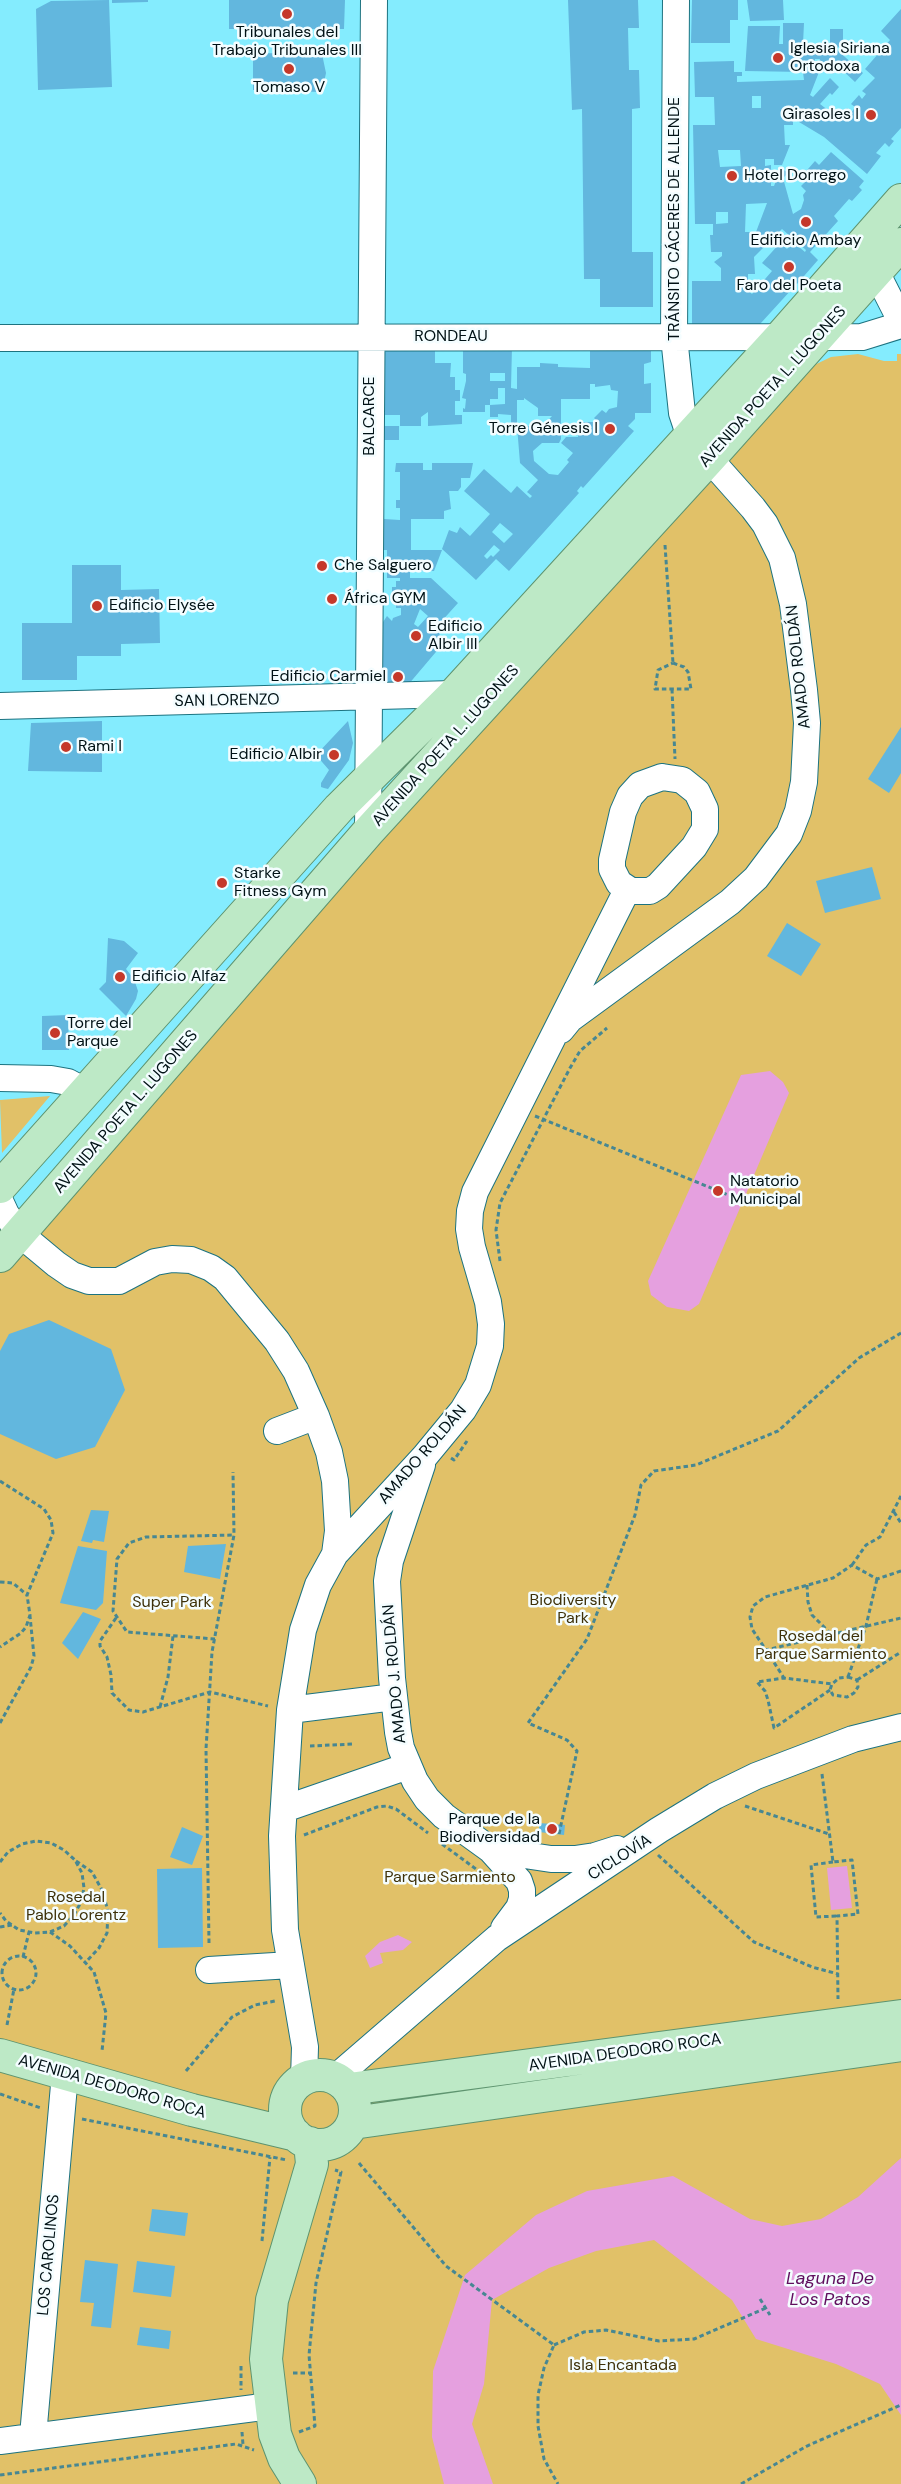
<!DOCTYPE html>
<meta charset="utf-8">
<style>
body{margin:0}
canvas{display:block;background:#84ecfe}
</style>
<canvas width="901" height="2484"></canvas>
<script>
const ctx = document.querySelector('canvas').getContext('2d');
ctx.lineJoin = 'round';
function fill(path, color) { ctx.fillStyle = color; ctx.fill(path, 'evenodd'); }
const toPath = rows => new Path2D(rows.map(r => 'M' + r).join(''));
function strokePath(path, color, width, dash) { ctx.strokeStyle = color; ctx.lineWidth = width; ctx.lineCap = dash ? 'butt' : 'round'; ctx.setLineDash(dash || []); ctx.stroke(path); }
function label(font, color, halo, rows, align = 'center') {
  ctx.font = font + ' "DM Sans",sans-serif'; ctx.lineWidth = 5; ctx.setLineDash([]); ctx.textBaseline = 'middle'; ctx.strokeStyle = halo; ctx.fillStyle = color; for (const [text, x, y, turn = 0] of rows) {
    ctx.save(); ctx.translate(x, y); ctx.rotate((+turn || 0) * Math.PI / 180); ctx.textAlign = isNaN(turn) ? turn : align; if (halo) ctx.strokeText(text, 0, 0); ctx.fillText(text, 0, 0); ctx.restore();
  }
}
fill(toPath([
 [858,354,884,361,897,361,897,354,901,354,901,2484,0,2484,0,1273,664,519,808,368,831,357],
 [50,1096,2,1153,0,1100]
]), '#e1c168');
fill(toPath([
 [770,1071,783,1082,789,1093,699,1304,689,1311,667,1307,651,1295,648,1281,741,1075],
 [847,1866,852,1908,831,1910,827,1868],
 [398,1935,412,1942,403,1950,380,1953,383,1963,370,1968,365,1956,380,1942],
 [901,2158,901,2415,880,2384,836,2364,756,2339,732,2300,654,2240,596,2251,549,2268,492,2300,484,2384,472,2424,493,2484,444,2484,432,2437,433,2371,465,2275,536,2215,587,2191,673,2176,750,2219,782,2226,821,2219,858,2197]
]), '#e5a0df');
fill(toPath([
 [109,0,112,87,38,90,36,9,51,1],
 [112,0,148,0,148,2,112,3],
 [229,0,345,0,344,29,229,29],
 [568,0,638,0,639,28,628,28,629,70,639,70,640,108,632,109,632,252,653,252,653,307,600,307,600,279,584,279,582,109,572,110],
 [692,0,738,0,738,20,730,20,730,43,691,43],
 [747,0,783,0,784,20,750,21],
 [901,9,901,128,891,139,894,141,889,147,885,143,876,153,881,156,867,174,824,137,799,122,804,111,793,110,793,125,784,125,785,145,790,145,782,165,774,165,774,159,765,159,765,166,771,165,771,186,774,186,781,168,788,173,783,178,793,214,801,209,804,200,803,195,806,191,801,186,806,181,801,177,815,161,819,165,831,152,864,181,859,187,862,190,852,201,849,199,834,216,838,221,810,252,818,260,797,284,791,279,787,284,792,289,750,335,692,334,692,281,721,281,721,268,714,262,722,256,722,252,711,252,710,235,713,235,713,224,695,224,693,125,715,125,714,97,695,97,694,62,734,61,734,72,742,72,742,76,737,76,737,82,804,80,803,72,745,71,748,26,780,26,779,44,783,44,783,23,804,23,803,44,830,44,830,29,843,29,843,43,836,49,863,73,855,82,839,67,833,74,823,63,819,63,820,59,815,59,815,72,819,72,810,95,813,97,830,78,839,87,832,95,830,93,820,104,838,118,847,108,852,112,855,107,851,104,859,95,862,99,866,94,862,91,875,78,865,69,890,40,881,31],
 [752,96,761,96,761,108,752,108],
 [718,150,740,150,741,166,720,167],
 [767,203,756,232,745,232,746,204],
 [716,212,728,212,728,223,716,224],
 [782,229,806,250,805,252,793,242,787,249,780,243,762,263,772,271,752,294,736,280,748,281,748,274,755,274,754,257],
 [253,53,322,54,326,73,322,92,253,90],
 [651,344,651,362,644,364,644,384,651,383,651,413,635,413,635,419,628,426,634,431,583,488,581,486,577,491,579,493,509,571,496,559,476,580,442,549,449,530,457,533,460,527,470,536,490,514,464,491,484,469,511,493,517,486,530,498,532,496,527,492,538,480,520,463,517,426,543,426,552,416,538,416,538,408,524,398,524,400,517,400,517,425,511,425,511,415,498,414,498,417,490,417,490,405,485,405,485,412,463,412,463,408,465,409,466,399,462,398,466,381,466,374,463,373,463,348,512,347,511,388,517,389,517,367,540,367,540,363,558,364,558,367,590,368,590,345],
 [490,373,505,373,505,381,490,381],
 [590,384,595,384,595,387,610,385,611,390,618,391,617,407,609,409,606,413,602,410,594,418,598,422,578,422,578,437,566,437,561,443,573,453,567,460,569,462,558,475,549,474,534,461,533,451,542,443,559,443,561,439,561,399,590,399],
 [498,388,505,388,505,404,490,405,490,399,498,399],
 [500,523,513,534,504,543,492,532],
 [494,545,500,550,493,557,491,555,487,559,484,556],
 [382,349,435,349,435,363,451,363,450,377,455,377,455,390,460,390,460,401,455,401,455,415,462,415,462,424,428,426,428,412,421,417,421,426,400,426,400,415,382,415],
 [380,426,399,426,399,440,381,440],
 [396,463,423,463,423,470,432,470,432,463,473,463,470,478,461,478,461,487,458,491,449,491,451,509,444,511,444,519,411,519,411,550,442,550,434,571,417,571,417,566,410,566,410,578,431,578,458,603,440,623,431,619,435,628,439,630,441,646,402,692,382,691,383,622,387,616,392,621,393,618,401,615,401,608,396,608,396,600,392,599,392,587,396,587,396,581,400,581,400,578,387,578,387,550,384,550,384,519,400,520,400,508,396,508,396,500,400,500,400,472,395,472],
 [420,609,428,616,418,627,414,624],
 [72,565,121,565,121,590,159,589,160,643,121,644,121,656,77,656,77,680,22,680,22,623,72,623],
 [102,721,102,772,28,771,31,723],
 [348,721,353,743,349,760,328,789,324,788,321,787,321,783,329,770,316,755],
 [901,727,901,773,889,793,868,779],
 [872,867,881,899,825,913,816,881],
 [787,923,821,944,801,976,767,956],
 [108,938,124,941,138,953,126,969,134,979,138,991,136,999,126,1016,99,989,106,982],
 [68,1015,69,1050,42,1050,42,1016],
 [49,1320,111,1349,125,1390,95,1447,56,1459,0,1434,0,1351,9,1334],
 [91,1510,109,1511,104,1542,93,1540,92,1543,81,1541],
 [226,1544,220,1579,184,1572,188,1546],
 [78,1546,107,1551,103,1603,96,1610,60,1603],
 [83,1612,101,1619,78,1659,62,1643],
 [539,1823,565,1825,564,1835,539,1832],
 [182,1827,203,1836,192,1865,170,1857],
 [202,1868,203,1947,158,1948,157,1869],
 [152,2209,188,2213,185,2236,149,2231],
 [85,2260,118,2264,111,2328,91,2326,94,2303,80,2302],
 [137,2261,175,2266,171,2297,133,2292],
 [140,2327,171,2331,169,2349,137,2345]
]), '#62b7de');
const minor = toPath([
 [876,272,901,321],
 [0,338,862,337,901,325],
 [0,706,454,694],
 [662,777,682,780,697,792,705,809,705,829,694,847,658,886,650,891,631,891,619,883,612,869,612,860,623,812,630,796,640,785,662,777],
 [368,832,374,0],
 [561,1030,570,1019,730,902,756,878,789,834,798,811,804,782,807,723,804,690,793,604,782,558,765,524,753,508,690,437,682,413,674,337,676,0],
 [0,1078,51,1079,68,1082,85,1091],
 [0,1201,6,1214,20,1234,56,1264,72,1275,89,1281,119,1281,155,1262,172,1259,191,1260,211,1268,225,1278,277,1341,296,1371,316,1416,329,1452,335,1481,338,1531,335,1554],
 [277,1431,316,1416],
 [422,1465,390,1561,387,1581,392,1678,398,1732,401,1748,415,1781,427,1799,444,1816,491,1850,551,1859,575,1859,595,1856,617,1849],
 [290,1710,394,1697],
 [284,1809,408,1766],
 [491,1850,519,1881,522,1890,522,1899,519,1908,504,1928],
 [209,1970,291,1965],
 [335,2078,497,1938,659,1830,715,1796,756,1776,853,1739,901,1727],
 [304,2079,305,2047,285,1930,282,1836,290,1710,303,1630,318,1585,335,1554,425,1456,463,1410,478,1385,490,1346,491,1324,488,1302,472,1247,469,1229,470,1211,475,1192,627,890],
 [33,2436,65,2074],
 [0,2441,270,2406]
]);
const major = toPath([
 [0,1187,339,808,454,694,782,335,901,200],
 [0,1256,368,832,709,459,901,244],
 [0,2055,192,2110,296,2135],
 '285 2110a35 35 0 1 1 70 0a35 35 0 1 1-70 0Z',
 [349,2089,901,2016],
 [353,2123,901,2045],
 [300,2484,284,2458,275,2434,266,2359,272,2300,312,2164,310,2143]
]);
strokePath(minor, '#1d7380', 28);
strokePath(major, '#5e946f', 34);
strokePath(toPath([
 [665,545,673,663],
 [673,663,684,667,688,672,691,689,655,689,658,670,673,663],
 [672,689,675,759],
 [535,1116,743,1201],
 [500,1261,496,1230,500,1203,570,1068,580,1051,607,1028],
 [451,1458,454,1460,467,1441],
 [0,1481,44,1509,51,1520,53,1533,27,1595,30,1615,26,1627,21,1633,0,1647],
 [894,1512,901,1523],
 [852,1565,866,1545,880,1537,901,1496],
 [901,1571,877,1579,852,1565,833,1578,765,1597,753,1606,750,1617,752,1629,766,1650,901,1618],
 [0,1582,13,1583,27,1595],
 [807,1585,808,1602,812,1615,831,1634],
 [116,1618,100,1641,100,1646,107,1657,111,1675,112,1693,129,1710,143,1712,210,1692,268,1706],
 [215,1639,127,1632,113,1611,117,1559,129,1543,146,1537,234,1535],
 [766,1650,784,1678],
 [848,1677,866,1626,877,1579],
 [848,1677,857,1680,858,1687,854,1693,847,1697,833,1695,830,1690,832,1684,839,1678,848,1677],
 [857,1680,901,1652],
 [830,1690,774,1728,768,1700,765,1691,757,1682,784,1678,832,1684],
 [160,1707,168,1677,173,1636],
 [0,1723,31,1667,34,1656,30,1616],
 [310,1746,354,1744],
 [822,1774,833,1862,852,1860,858,1914,837,1916,838,1999],
 [745,1806,829,1834],
 [559,1834,577,1751,567,1740,528,1723,587,1639,635,1515,641,1485,654,1471,696,1465,778,1431,859,1358,901,1333],
 [304,1835,377,1807,387,1806,396,1809,428,1833],
 [442,1844,480,1872],
 [658,1855,754,1942,812,1967,838,1974],
 [76,1861,92,1872,102,1890,108,1911,107,1933,99,1948,85,1963],
 [0,1862,8,1852,22,1844,36,1841,51,1843,64,1850,75,1860,82,1873,84,1888,81,1902,74,1915,64,1926,50,1932,35,1933,19,1930,6,1921,0,1913],
 [833,1862,811,1865,816,1917,837,1916],
 [0,1927,12,1925],
 [50,1932,70,1946,94,1972,106,2013,102,2051],
 [209,1943,206,1749,212,1652,234,1535,233,1472],
 '2 1973a17 17 0 1 1 34 0a17 17 0 1 1-34 0Z',
 [23,1957,29,1932],
 [7,2025,14,1989],
 [186,2071,232,2017,255,2005,275,2001],
 [0,2094,41,2108],
 [82,2119,287,2160],
 [359,2163,446,2266,554,2345,544,2368,538,2395,538,2426,544,2459,558,2484],
 [262,2241,270,2157],
 [760,2299,770,2315],
 [554,2345,584,2332,606,2330,659,2341,694,2339,766,2308],
 [241,2366,241,2390],
 [293,2373,310,2373],
 [242,2432,243,2445],
 [299,2432,315,2426,309,2355,316,2283,341,2172,335,2170],
 [0,2475,236,2444,254,2450],
 [741,2484,807,2446,901,2405]
]), '#478792', 3, [4.5, 3]);
strokePath(minor, '#fff', 26);
strokePath(major, '#bde9c6', 32);
for (const [x, y, r, color] of [
 [287,14,6,"#c5382a"],
 [778,58,6,"#c5382a"],
 [289,69,6,"#c5382a"],
 [871,115,6,"#c5382a"],
 [732,176,6,"#c5382a"],
 [806,222,6,"#c5382a"],
 [789,267,6,"#c5382a"],
 [610,429,6,"#c5382a"],
 [322,566,6,"#c5382a"],
 [332,599,6,"#c5382a"],
 [97,606,6,"#c5382a"],
 [416,636,6,"#c5382a"],
 [398,677,6,"#c5382a"],
 [66,747,6,"#c5382a"],
 [334,755,6,"#c5382a"],
 [222,883,6,"#c5382a"],
 [120,977,6,"#c5382a"],
 [55,1033,6,"#c5382a"],
 [718,1191,6,"#c5382a"],
 [552,1829,6,"#c5382a"]
]) { const dot = new Path2D(); dot.arc(x, y, r, 0, 2 * Math.PI); ctx.fillStyle = color; ctx.fill(dot); strokePath(dot, '#f4fdff', 2); }
label('16px', '#001115', '#f4fdff', [
 ["Tribunales del",287,33,"center"],
 ["Trabajo Tribunales III",287,51,"center"],
 ["Iglesia Siriana",790,49],
 ["Ortodoxa",790,67],
 ["Tomaso V",289,88,"center"],
 ["Girasoles I",859,115,"right"],
 ["Hotel Dorrego",744,176],
 ["Edificio Ambay",806,241,"center"],
 ["Faro del Poeta",789,286,"center"],
 ["Torre Génesis I",598,429,"right"],
 ["Che Salguero",334,566],
 ["África GYM",344,599],
 ["Edificio Elysée",109,606],
 ["Edificio",428,627],
 ["Albir III",428,645],
 ["Edificio Carmiel",386,677,"right"],
 ["Rami I",78,747],
 ["Edificio Albir",322,755,"right"],
 ["Starke",234,874],
 ["Fitness Gym",234,892],
 ["Edificio Alfaz",132,977],
 ["Torre del",67,1024],
 ["Parque",67,1042],
 ["Natatorio",730,1182],
 ["Municipal",730,1200],
 ["Parque de la",540,1820,"right"],
 ["Biodiversidad",540,1838,"right"]
], 'left');
label('16px', '#001115', '#f4fdff', [
 ["TRÁNSITO CÁCERES DE ALLENDE",675,219,-90],
 ["RONDEAU",451,337],
 ["AVENIDA POETA L. LUGONES",773,387,-48],
 ["BALCARCE",370,416,-90],
 ["AMADO ROLDÁN",799,667,-96],
 ["SAN LORENZO",227,701,-1],
 ["AVENIDA POETA L. LUGONES",446,746,-48],
 ["AVENIDA POETA L. LUGONES",126,1112,-49],
 ["AMADO ROLDÁN",423,1455,-49],
 ["AMADO J. ROLDÁN",395,1674,-95],
 ["CICLOVÍA",620,1858,-32],
 ["AVENIDA DEODORO ROCA",625,2053,-8],
 ["AVENIDA DEODORO ROCA",112,2087,16],
 ["LOS CAROLINOS",49,2255,-85]
]);
label('16px', '#3e3109', '#f4fdff', [
 ["Biodiversity",573,1601],
 ["Park",573,1619],
 ["Super Park",172,1603],
 ["Rosedal del",821,1637],
 ["Parque Sarmiento",821,1655],
 ["Parque Sarmiento",450,1878],
 ["Rosedal",76,1898],
 ["Pablo Lorentz",76,1916],
 ["Isla Encantada",623,2366]
]);
label('italic 18px', '#600e5e', '#f4fdff', [
 ["Laguna De",830,2279],
 ["Los Patos",830,2300]
]);
</script>
